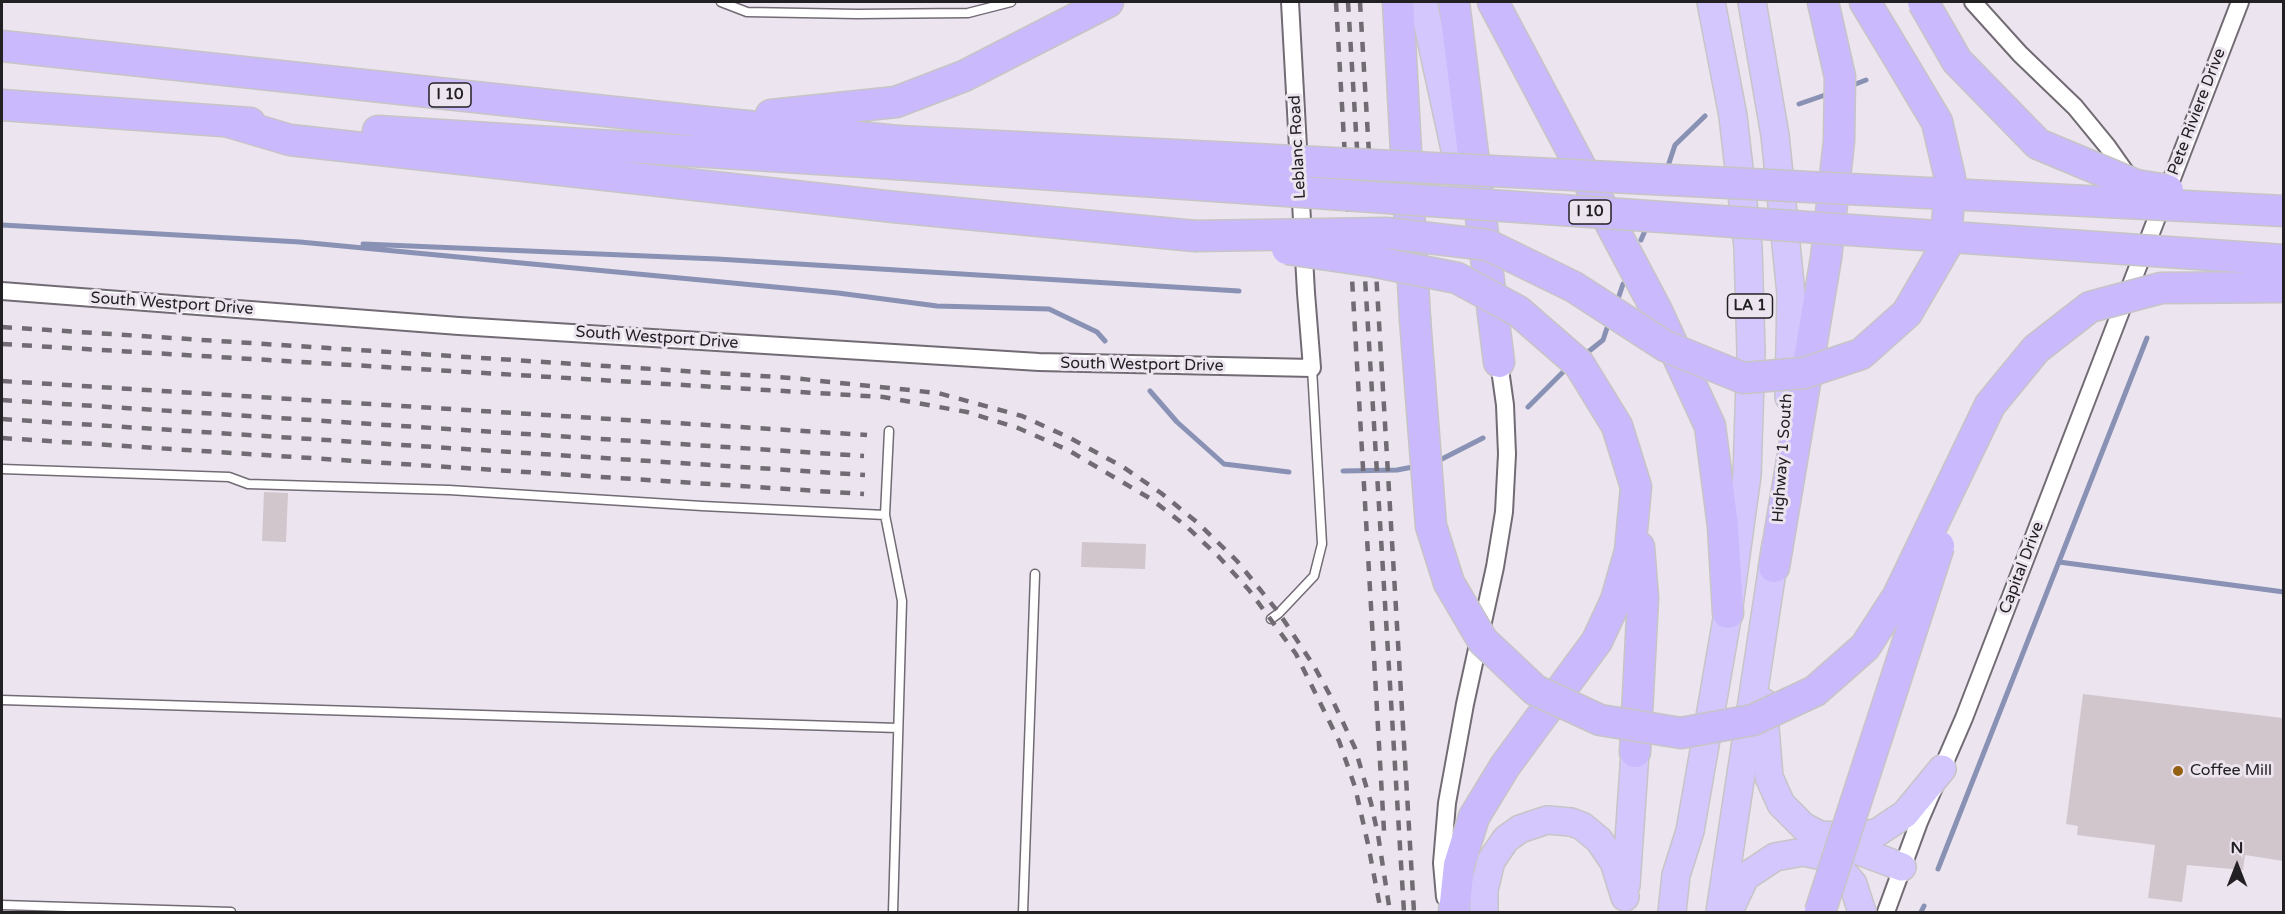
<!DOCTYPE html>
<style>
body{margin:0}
#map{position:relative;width:2285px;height:914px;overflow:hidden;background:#ece4ef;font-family:"Varela Round",sans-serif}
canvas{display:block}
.frame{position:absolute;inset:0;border:3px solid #232024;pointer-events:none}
.north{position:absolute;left:2207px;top:836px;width:60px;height:60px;-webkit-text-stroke:4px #ece4ef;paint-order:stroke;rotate:0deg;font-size:16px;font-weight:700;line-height:24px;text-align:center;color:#232024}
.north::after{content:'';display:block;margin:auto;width:21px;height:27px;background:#232024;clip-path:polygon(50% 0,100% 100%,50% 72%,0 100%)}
</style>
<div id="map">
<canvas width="2285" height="914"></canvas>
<div class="frame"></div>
<div class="north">N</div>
</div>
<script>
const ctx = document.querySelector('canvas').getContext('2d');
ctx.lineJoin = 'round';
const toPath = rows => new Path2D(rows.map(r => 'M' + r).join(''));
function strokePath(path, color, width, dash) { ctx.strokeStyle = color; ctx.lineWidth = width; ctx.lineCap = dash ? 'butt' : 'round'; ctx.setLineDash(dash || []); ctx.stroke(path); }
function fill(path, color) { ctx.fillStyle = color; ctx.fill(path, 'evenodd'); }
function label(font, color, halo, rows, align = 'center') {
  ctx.font = font + ' "Varela Round",sans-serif'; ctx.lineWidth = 6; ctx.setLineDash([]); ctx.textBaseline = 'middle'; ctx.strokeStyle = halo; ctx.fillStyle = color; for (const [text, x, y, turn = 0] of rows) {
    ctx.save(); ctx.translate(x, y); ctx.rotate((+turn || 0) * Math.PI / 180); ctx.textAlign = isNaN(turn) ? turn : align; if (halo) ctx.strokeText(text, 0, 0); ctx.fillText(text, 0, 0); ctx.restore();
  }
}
strokePath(toPath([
 [1848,87,1866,80],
 [1799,104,1831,93],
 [1666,172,1675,145,1705,116],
 [2,225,300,242,838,293,937,306,1049,309,1097,332,1105,341],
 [1641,240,1647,226],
 [363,244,717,259,1239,291],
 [1617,302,1623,284],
 [1583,356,1603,340,1609,322],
 [1150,391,1177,422,1224,464,1289,472],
 [1528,407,1568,367],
 [1436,462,1483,438],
 [1343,471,1397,470,1418,466],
 [2059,562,2284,592],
 [1938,869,2147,338],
 [1921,912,1924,906]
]), '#8992b4', 5);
fill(toPath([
 [264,492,288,493,286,542,262,541],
 [1082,542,1146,544,1145,569,1081,567],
 [2083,694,2283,718,2283,861,2245,855,2243,870,2187,865,2182,902,2148,898,2155,845,2077,835,2078,826,2066,824]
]), '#d2c6cd');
const service = toPath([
 [721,2,747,12,857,14,968,13,1011,2],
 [889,431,885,515,902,601,893,912],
 [2,469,229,477,248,484,449,490,702,506,885,515],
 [1271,619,1279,613,1314,576,1322,544,1312,368],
 [2,700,898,728],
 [2,905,231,912],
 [1023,912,1035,574]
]);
const minor = toPath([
 [1973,2,2020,54,2075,107,2107,146,2131,180],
 [2,291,459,326,1039,362,1312,368,1306,293,1290,2],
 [1445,897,1442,863,1447,803,1465,704,1495,567,1504,512,1507,454,1505,405,1499,362],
 [1886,912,1919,822,1964,718,2240,2]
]);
const trunk = toPath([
 [1423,2,1464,191],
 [1752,2,1775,135,1791,294,1789,397],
 [1763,702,1769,777,1781,804,1804,827,1820,835,1860,837,1878,832,1905,814,1942,769],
 [1833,841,1902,867],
 [1626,885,1635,752],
 [1729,911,1745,877,1775,857,1803,852,1823,856,1836,864,1853,884,1862,912],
 [1484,912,1484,890,1491,861,1506,839,1520,829,1547,820,1571,822,1582,826,1599,840,1614,862,1625,897],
 [1672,912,1676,875,1690,831,1728,613,1747,475,1751,351,1748,247,1733,116,1711,2],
 [1720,912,1776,545]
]);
const motorway = toPath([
 [1398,2,1415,319],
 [1454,2,1499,362],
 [1493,2,1656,309,1710,426,1723,526,1728,613],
 [1865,2,1903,65],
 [2,46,707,122,898,141],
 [2,105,250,123],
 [771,115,896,102,964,76,1108,2],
 [229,122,290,140,894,207,1195,236],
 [378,131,896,164],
 [1774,567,1826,258,1839,141,1840,77,1823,2],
 [1635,752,1643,598,1639,547],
 [1454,912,1459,865,1474,817,1505,766,1597,641,1616,600,1630,551,1636,487]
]);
strokePath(service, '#726b74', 11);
strokePath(minor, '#726b74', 20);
strokePath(trunk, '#c6c5c6', 30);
strokePath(motorway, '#c6c5c6', 33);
strokePath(service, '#fff', 8);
strokePath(minor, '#fff', 16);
strokePath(trunk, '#d4c7fe', 27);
strokePath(motorway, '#cab9fd', 30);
strokePath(toPath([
 [1336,2,1384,831],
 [1348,2,1404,912],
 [1360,2,1414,912],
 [2,327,792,378,938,393,1022,416,1070,438,1123,467,1161,493,1198,523,1237,561,1279,613,1314,666,1331,697,1355,748,1371,803,1378,835,1390,912],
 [2,344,883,397,967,412,1018,428,1068,450,1151,499,1186,526,1219,557,1249,590,1296,654,1339,741,1355,787,1368,844,1381,912],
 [2,381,867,435],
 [2,400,864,456],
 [2,419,865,475],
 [2,438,864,494]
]), '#716c73', 4.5, [10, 10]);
const motorwayBridge = toPath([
 [1923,2,1957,61,2038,144,2136,185,2168,190],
 [898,141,2284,211],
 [896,164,2284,260],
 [1195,236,1386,233,1488,245,1574,287,1665,346,1743,378,1804,373,1861,354,1907,313,1946,246,1950,178,1937,122,1903,65],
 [1287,249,1376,262,1457,278,1518,311,1579,364,1617,426,1636,487],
 [1415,319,1431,526,1449,583,1483,641,1535,690,1600,720,1681,733,1753,720,1815,691,1865,647,1898,596,1990,405,2036,349,2090,307,2161,288,2284,287],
 [1820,912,1939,546]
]);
strokePath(motorwayBridge, '#c6c5c6', 33, []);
strokePath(motorwayBridge, '#cab9fd', 30);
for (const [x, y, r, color] of [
 [2178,771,6,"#946114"]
]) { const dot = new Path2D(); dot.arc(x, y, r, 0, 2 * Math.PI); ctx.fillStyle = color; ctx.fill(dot); strokePath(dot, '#ece4ef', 2); }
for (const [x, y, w] of [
 [450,95,42],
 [1590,212,42],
 [1750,306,45]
]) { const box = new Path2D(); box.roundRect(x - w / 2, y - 12, w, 24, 4.5); ctx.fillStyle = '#ece4ef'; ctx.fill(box); strokePath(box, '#232024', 1.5); }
label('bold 15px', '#232024', null, [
 ["I 10",450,95],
 ["I 10",1590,212],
 ["LA 1",1750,306]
]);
label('16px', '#232024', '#ece4ef', [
 ["Pete Riviere Drive",2197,112,-69],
 ["Leblanc Road",1298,147,-93],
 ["South Westport Drive",172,304,4],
 ["South Westport Drive",657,338,4],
 ["South Westport Drive",1142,365,1],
 ["Highway 1 South",1783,458,-86],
 ["Capital Drive",2022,568,-69]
]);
label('16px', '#232024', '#ece4ef', [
 ["Coffee Mill",2190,771]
], 'left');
</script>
